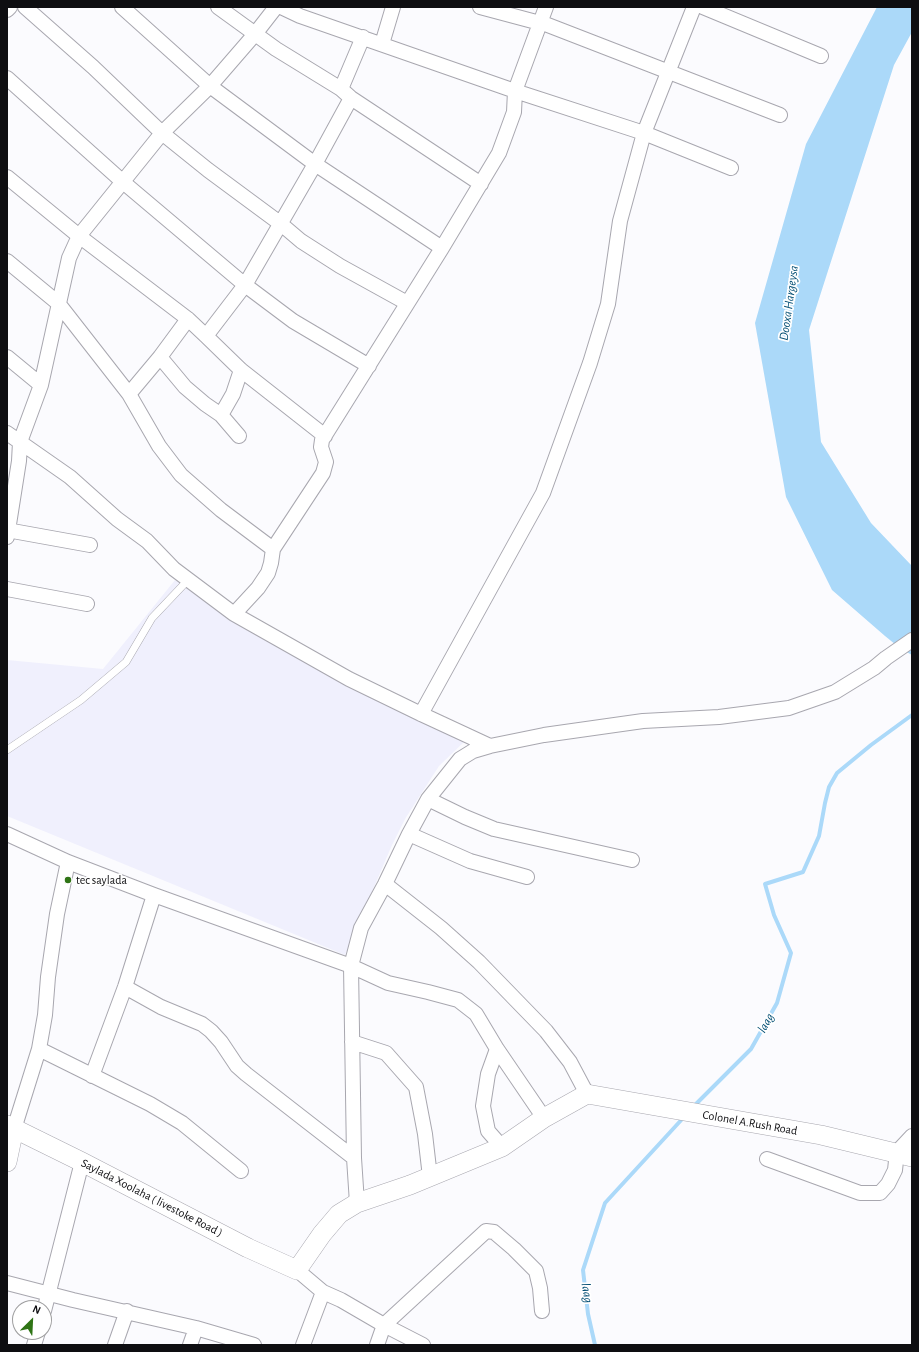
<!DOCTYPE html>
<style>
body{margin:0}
#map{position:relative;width:919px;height:1352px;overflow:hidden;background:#fbfbfe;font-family:"Alegreya Sans",sans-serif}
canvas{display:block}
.frame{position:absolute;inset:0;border:8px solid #0e0e11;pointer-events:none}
.north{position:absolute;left:12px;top:1300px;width:40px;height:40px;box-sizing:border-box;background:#fff;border:1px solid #9f9fa0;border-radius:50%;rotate:24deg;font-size:11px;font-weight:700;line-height:16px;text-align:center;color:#0e0e11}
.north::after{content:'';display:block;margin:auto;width:14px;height:18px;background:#2f7415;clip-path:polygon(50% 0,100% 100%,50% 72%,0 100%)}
</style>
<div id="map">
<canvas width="919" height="1352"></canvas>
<div class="frame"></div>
<div class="north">N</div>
</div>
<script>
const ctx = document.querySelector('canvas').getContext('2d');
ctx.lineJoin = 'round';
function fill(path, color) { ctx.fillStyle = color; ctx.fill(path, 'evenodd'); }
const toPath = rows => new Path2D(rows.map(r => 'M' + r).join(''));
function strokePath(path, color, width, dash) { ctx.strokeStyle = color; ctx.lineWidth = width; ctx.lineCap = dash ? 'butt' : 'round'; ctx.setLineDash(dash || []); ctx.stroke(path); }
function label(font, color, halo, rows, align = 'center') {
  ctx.font = font + ' "Alegreya Sans",sans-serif'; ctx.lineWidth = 3.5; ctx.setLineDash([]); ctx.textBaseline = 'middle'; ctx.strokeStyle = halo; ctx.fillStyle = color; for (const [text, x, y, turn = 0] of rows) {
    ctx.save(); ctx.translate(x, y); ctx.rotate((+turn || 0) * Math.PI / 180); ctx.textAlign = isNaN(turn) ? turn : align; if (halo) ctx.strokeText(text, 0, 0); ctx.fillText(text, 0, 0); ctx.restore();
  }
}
fill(toPath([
 [175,580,465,741,439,766,405,819,392,845,345,955,7,816,7,660,103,669]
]), '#f0f0fd');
fill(toPath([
 [877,7,912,7,912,32,894,65,809,330,821,442,871,523,912,566,912,655,901,649,885,636,832,590,786,497,755,323,806,144]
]), '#abd9f9');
strokePath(toPath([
 [693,1107,751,1049,777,1003,791,953,774,915,765,884,803,872,819,836,825,803,829,787,837,773,871,745,912,715],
 [595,1345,588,1314,583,1270,605,1203,684,1117]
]), '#abd9f9', 4);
const lane = toPath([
 [7,750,81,700,126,662,152,618,188,580]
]);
const street = toPath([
 [25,7,93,67,162,133,208,170,281,224,301,241,340,266,407,303],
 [122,7,210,86,315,164,442,248],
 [218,7,276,49,341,89,351,98,481,184],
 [281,7,300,16,515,91,644,133,731,168],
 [480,7,540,23,540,22,780,115],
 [703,7,821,56],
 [7,10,10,7],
 [382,44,393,7],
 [7,78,123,182,245,285,293,321,369,366],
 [341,89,363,37],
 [7,177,79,236,188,319,206,336,241,370,325,436],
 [7,261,58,303,129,394,159,446,181,475,221,510,273,549],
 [206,336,245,285,315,164,351,98],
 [7,357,41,385],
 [160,357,185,387,205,404,221,415,239,436],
 [129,394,160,357,188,319],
 [221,415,233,394,241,370],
 [7,433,70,477,117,519,147,541,174,569,234,614,258,588,268,573,271,563,273,549,323,473,326,462,321,447,322,440,442,248,499,153,514,112,515,91,546,7],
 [7,530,90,545],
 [7,537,19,461,20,442,41,385,69,258,79,236,162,133,210,86,255,34,276,7],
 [7,589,87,604],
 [234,614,349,679,421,714,490,746],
 [421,714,543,493,590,363,608,304,620,221,644,133,694,7],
 [428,799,465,817,494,829,632,860],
 [7,834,68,862,154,895,351,966,388,983,428,992,458,1000,476,1014,497,1049,544,1118],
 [409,834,470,861,527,877],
 [68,862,57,914,48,977,45,1015,39,1049,150,1104,182,1123,241,1171],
 [385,884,441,928,479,962,546,1031,570,1062,587,1094],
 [125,987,161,1007,202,1024,211,1031,221,1042,237,1066,246,1074,354,1158],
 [352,1042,386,1053,416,1087,425,1134,430,1177],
 [497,1049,488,1074,483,1106,488,1131,502,1147],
 [92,1076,125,987,154,895],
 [14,1129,39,1049],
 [767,1159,860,1193,880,1193,888,1184,895,1170,897,1152,912,1136],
 [357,1203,354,1158,351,966,361,928,385,884,409,834,428,799,460,759,473,751,490,746,544,735,643,721,719,717,789,708,835,692,874,668,886,658,912,640],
 [297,1270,323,1292,341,1300,384,1325,423,1345],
 [7,1283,73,1300,196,1328,254,1345],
 [44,1311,82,1162],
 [34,1345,38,1332],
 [115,1345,127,1311],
 [190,1345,196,1328],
 [303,1345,323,1292],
 [377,1345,384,1325,486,1231,494,1232,514,1249,536,1271,540,1288,542,1311]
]);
const secondary = toPath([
 [7,1125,82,1162,248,1248,297,1270,322,1234,339,1214,357,1203,410,1185,502,1147,544,1118,587,1094,821,1135,912,1157],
 [7,1162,14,1129]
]);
strokePath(lane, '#a8a7af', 8);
strokePath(street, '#a8a7af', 16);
strokePath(secondary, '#a8a7af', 20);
strokePath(lane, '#fff', 7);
strokePath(street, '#fff', 14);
strokePath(secondary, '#fff', 19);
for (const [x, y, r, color] of [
 [68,880,4,"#2f7415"]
]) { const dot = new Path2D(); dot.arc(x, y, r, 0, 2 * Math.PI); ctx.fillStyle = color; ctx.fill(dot); strokePath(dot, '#fff', 1.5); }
label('12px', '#0e0e11', '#fff', [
 ["tec saylada",76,880]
], 'left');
label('12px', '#0e0e11', '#fff', [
 ["Colonel A.Rush Road",750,1123,10],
 ["Saylada Xoolaha ( livestoke Road )",152,1198,27]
]);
label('italic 13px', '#044f74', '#fff', [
 ["Dooxa Hargeysa",789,303,-82],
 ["laag",766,1023,-61],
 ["laag",587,1293,81]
]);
</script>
